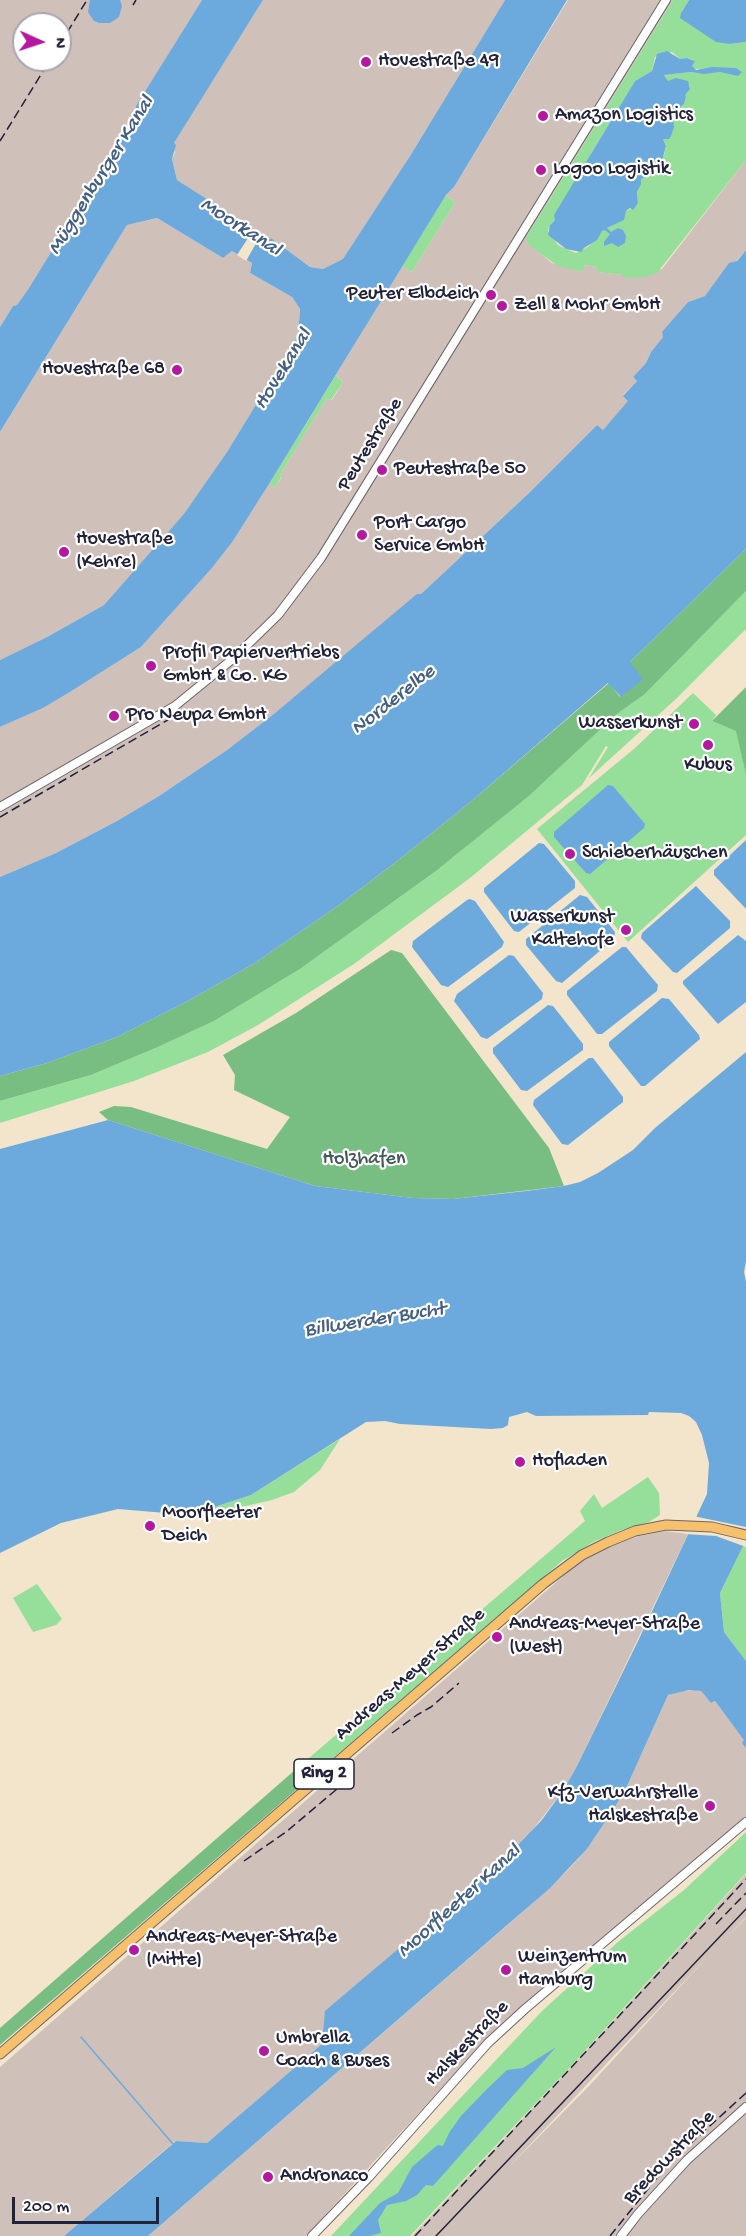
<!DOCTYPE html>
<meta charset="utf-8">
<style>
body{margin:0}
#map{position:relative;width:746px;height:2236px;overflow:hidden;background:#f2e5cb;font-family:"Gochi Hand",sans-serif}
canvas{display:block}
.north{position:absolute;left:12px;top:12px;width:60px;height:60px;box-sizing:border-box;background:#fff;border:2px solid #a7a7b1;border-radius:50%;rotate:93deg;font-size:16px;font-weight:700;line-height:24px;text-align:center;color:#22223b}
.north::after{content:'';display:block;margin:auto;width:21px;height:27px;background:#b5179e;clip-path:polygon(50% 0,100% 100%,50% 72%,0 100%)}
.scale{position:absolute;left:12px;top:2197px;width:147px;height:27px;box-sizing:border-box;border:3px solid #22223b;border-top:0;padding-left:8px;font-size:18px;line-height:21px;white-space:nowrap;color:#22223b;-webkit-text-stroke:4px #fff;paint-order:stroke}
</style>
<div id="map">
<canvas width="746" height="2236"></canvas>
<div class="north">N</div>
<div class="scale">200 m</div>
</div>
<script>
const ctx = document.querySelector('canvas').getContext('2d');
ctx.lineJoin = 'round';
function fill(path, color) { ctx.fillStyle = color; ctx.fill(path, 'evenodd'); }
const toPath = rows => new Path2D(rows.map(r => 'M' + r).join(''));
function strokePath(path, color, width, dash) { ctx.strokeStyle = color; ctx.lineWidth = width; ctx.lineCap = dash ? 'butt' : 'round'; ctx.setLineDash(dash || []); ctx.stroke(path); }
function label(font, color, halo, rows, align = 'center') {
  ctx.font = font + ' "Gochi Hand",sans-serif'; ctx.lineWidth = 4.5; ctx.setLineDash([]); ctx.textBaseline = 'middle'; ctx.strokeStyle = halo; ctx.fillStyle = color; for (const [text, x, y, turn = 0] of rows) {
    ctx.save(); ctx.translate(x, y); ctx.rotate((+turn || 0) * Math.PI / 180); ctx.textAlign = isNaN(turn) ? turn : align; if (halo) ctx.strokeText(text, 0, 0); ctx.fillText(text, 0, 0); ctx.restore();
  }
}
fill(toPath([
 [0,0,202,0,137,105,136,113,29,288,17,305,13,306,0,327],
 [24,24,60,24,60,60,24,60],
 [263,0,505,0,410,156,343,260,323,269,310,267,271,238,263,245,244,232,245,224,177,180,172,159,175,153,173,144],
 [568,0,673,0,527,236,527,242,552,263,583,272,583,265,598,267,598,272,623,275,662,269,746,160,746,250,705,296,688,302,663,332,663,337,651,352,646,363,633,377,637,381,623,395,629,401,603,430,597,425,529,493,421,594,275,713,227,750,159,796,117,821,56,853,0,877,0,727,43,708,70,692,141,647,212,568,233,541,269,484,275,487,282,477,280,475,327,398,332,400,343,382,336,375,402,266,412,272,455,203,446,195,454,187],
 [157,218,223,258,232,251,252,263,250,273,292,297,300,309,298,336,227,452,185,514,104,605,47,637,0,660,0,432,127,225],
 [665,1531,688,1534,577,1766,563,1791,534,1828,322,2044,207,2143,175,2141,64,2236,0,2236,0,2067,577,1564,606,1548,635,1537],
 [695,1690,701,1691,711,1703,715,1701,745,1740,742,1743,746,1749,746,1818,742,1823,510,2016,477,2049,306,2236,148,2236,517,1917,568,1870,587,1849,615,1807,628,1784,668,1695,681,1691],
 [746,1874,746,1917,722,1942,746,1918,746,2236,412,2236,576,2062],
 [710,1954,589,2086,507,2169]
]), '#cfc0ba');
fill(toPath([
 [673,0,689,0,681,13,730,44,746,42,746,160,657,273,646,277,625,278,623,275,597,272,597,267,584,265,583,272,558,266,530,246,527,242,527,236],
 [672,52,680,59,687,58,694,60,692,66,694,69,736,68,734,74,720,72,697,73,691,72,664,75,668,81,689,84,690,87,684,95,686,97,684,104,677,110,678,115,673,120,667,139,663,139,666,146,664,156,650,161,651,174,641,179,637,192,638,203,633,208,626,211,617,223,602,231,589,246,576,253,566,249,558,245,548,231,550,225,555,220,592,152,635,81,652,71,655,57],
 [446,195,455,203,412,272,402,266],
 [336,375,343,382,331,400,327,398,280,475,282,476,275,487,269,484],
 [746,591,746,629,677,698,589,778,608,747,606,746,582,785,470,878,354,964,258,1025,208,1052,134,1081,0,1123,0,1101,91,1075,158,1047,214,1021,300,969,436,871,529,796,617,714,645,694],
 [693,693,716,715,712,721,737,731,746,775,746,835,628,942,537,829,635,748],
 [340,1439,320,1470,294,1492,272,1500,192,1518,190,1515,251,1495],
 [648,1477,659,1493,660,1515,649,1522,622,1530,595,1541,562,1561,304,1783,295,1770,585,1521,580,1511,594,1494,602,1508],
 [743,1546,746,1547,746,1661,724,1632,720,1593],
 [37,1584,62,1619,56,1625,33,1632,13,1598],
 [746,1832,746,1873,573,2064,410,2236,331,2236,542,2011,619,1941,684,1890]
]), '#95df9a');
fill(toPath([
 [746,549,746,591,645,694,617,714,529,796,436,871,300,969,214,1021,158,1047,91,1075,0,1101,0,1076,47,1063,117,1037,186,1002,255,963,339,905,396,862,474,799,609,683,620,697,630,662],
 [746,687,746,775,736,731,712,721],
 [391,950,402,953,549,1148,564,1186,453,1199,413,1198,315,1186,108,1120,99,1112,114,1106,131,1107,267,1149,290,1117,234,1090,235,1075,223,1055,296,1013],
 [295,1770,304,1783,0,2045,0,2028]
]), '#78be82');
fill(toPath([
 [90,0,120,0,122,6,119,17,110,23,99,23,94,21,88,12],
 [202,0,263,0,174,143,176,145,172,159,177,180,246,224,244,232,263,244,271,238,310,267,323,269,343,259,410,156,505,0,567,0,454,187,446,195,269,484,233,541,212,568,141,647,70,692,43,708,0,727,0,660,47,637,104,605,184,514,227,452,298,336,300,309,292,297,250,273,252,263,232,251,223,258,157,218,127,225,0,432,0,327,13,306,17,305,29,288,136,113,136,106],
 [689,0,746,0,746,42,730,44,716,42,680,18,681,13],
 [667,51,680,59,687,58,695,61,692,66,696,70,712,67,736,68,742,72,738,76,720,72,704,74,691,72,664,75,668,81,676,78,688,81,690,89,685,95,686,97,684,104,677,110,678,117,673,120,674,127,671,136,669,139,663,139,666,146,662,161,657,163,650,161,654,169,650,175,641,179,641,184,637,192,638,203,633,210,630,208,626,211,624,220,607,228,611,232,618,228,623,230,626,236,625,243,618,247,612,243,604,246,604,242,610,234,605,230,602,231,597,240,584,248,581,252,566,249,548,235,550,225,555,220,554,215,635,81,652,71,657,54],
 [746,250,746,549,630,662,643,679,621,697,608,683,474,799,396,862,339,905,255,963,186,1002,117,1037,47,1063,0,1076,0,877,56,853,117,821,159,796,227,750,275,713,417,594,421,594,529,493,597,425,603,430,628,401,623,396,637,381,633,377,646,363,651,352,663,337,662,332,688,302,705,296,729,263,737,261],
 [608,785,613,786,645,824,644,828,590,874,586,873,554,837,554,832],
 [746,840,746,909,714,875,714,870],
 [539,843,544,844,575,881,575,888,519,932,514,931,484,892,484,888],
 [696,886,730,921,730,928,677,973,673,972,641,938,642,933],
 [580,895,587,897,615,932,614,939,562,983,556,981,526,945,526,939],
 [470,899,475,901,504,942,502,947,448,987,441,985,412,947,413,941,467,900],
 [738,935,746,941,746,1002,718,1024,683,984,683,981],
 [622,947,626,947,658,985,657,991,602,1034,597,1034,567,995,567,991],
 [509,955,514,956,543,993,542,999,487,1039,481,1037,454,1001,457,994],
 [662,998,669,999,699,1035,700,1039,645,1086,641,1086,609,1046,609,1042],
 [548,1005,553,1006,583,1044,583,1050,527,1091,521,1090,493,1053,493,1048],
 [746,1052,746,1261,744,1272,746,1282,746,1540,720,1593,724,1632,746,1661,746,1749,742,1743,744,1740,715,1701,711,1703,701,1691,689,1690,668,1695,628,1784,615,1807,587,1849,550,1888,148,2236,64,2236,176,2141,207,2143,322,2044,325,2011,503,1860,541,1821,563,1791,577,1766,638,1641,707,1494,709,1463,702,1435,696,1422,689,1416,681,1413,649,1412,648,1415,536,1416,527,1412,509,1417,508,1425,503,1428,491,1429,400,1424,385,1421,366,1422,251,1495,190,1515,118,1509,61,1523,0,1553,0,1149,108,1120,315,1186,413,1198,453,1199,526,1191,564,1186,580,1182,598,1173,633,1150,655,1128],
 [589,1058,593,1058,623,1097,623,1102,568,1145,562,1144,533,1105,534,1100],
 [556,2047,433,2186,426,2185,417,2195,406,2201,387,2205,378,2220,381,2233,369,2236,349,2236,380,2203,398,2193,412,2167,434,2148,438,2145,443,2146,449,2133,461,2116,487,2089,507,2070,523,2068]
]), '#6caade');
fill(toPath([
 [250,235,258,240,246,261,237,255],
 [693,1516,746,1527,746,1547,716,1536,685,1534]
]), '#f2e5cb');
strokePath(toPath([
 [81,2037,173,2144]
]), '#6caade', 1.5);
const tertiary = toPath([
 [0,807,175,706,235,657,278,615,321,558,666,0],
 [312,2236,369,2177,488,2043,525,2009,746,1822],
 [621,2236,638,2214,687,2160,746,2107]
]);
const primary = toPath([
 [0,2054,543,1584,582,1555,608,1542,635,1531,666,1525,712,1527,746,1535]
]);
strokePath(tertiary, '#6b666d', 10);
strokePath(primary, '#6b666d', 11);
strokePath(tertiary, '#fff', 8);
strokePath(primary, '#f7c06c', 9);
strokePath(toPath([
 [436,2236,746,1909]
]), '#22223b', 1.5);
strokePath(toPath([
 [133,5,136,0],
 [60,44,87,0],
 [0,141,50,60],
 [0,817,180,713],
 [392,1733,417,1715,431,1707,459,1683],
 [244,1861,286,1832,337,1789],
 [716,1924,746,1893],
 [415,2236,746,1879],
 [610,2236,668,2164,746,2093]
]), '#22223b', 1.5, [9, 4.5]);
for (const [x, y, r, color] of [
 [366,62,6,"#b5179e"],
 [543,116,6,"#b5179e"],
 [541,170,6,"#b5179e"],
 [491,295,6,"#b5179e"],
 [502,306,6,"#b5179e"],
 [177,370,6,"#b5179e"],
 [382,470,6,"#b5179e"],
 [362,535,6,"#b5179e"],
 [64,552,6,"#b5179e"],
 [151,666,6,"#b5179e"],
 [114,716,6,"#b5179e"],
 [694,724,6,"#b5179e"],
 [708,745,6,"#b5179e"],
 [570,854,6,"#b5179e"],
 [626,930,6,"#b5179e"],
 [520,1462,6,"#b5179e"],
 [150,1526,6,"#b5179e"],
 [497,1637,6,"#b5179e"],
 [710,1806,6,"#b5179e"],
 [134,1950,6,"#b5179e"],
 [506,1970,6,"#b5179e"],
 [264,2051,6,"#b5179e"],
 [268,2177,6,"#b5179e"]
]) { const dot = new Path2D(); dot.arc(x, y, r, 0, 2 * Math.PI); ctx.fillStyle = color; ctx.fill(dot); strokePath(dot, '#fff', 2); }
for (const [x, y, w] of [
 [324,1774,60]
]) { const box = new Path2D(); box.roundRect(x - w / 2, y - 15, w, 30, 4.5); ctx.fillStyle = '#fff'; ctx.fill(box); strokePath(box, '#22223b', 1.5); }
label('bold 18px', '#22223b', null, [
 ["Ring 2",324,1774]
]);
label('20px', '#22223b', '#fff', [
 ["Hovestraße 49",378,62],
 ["Amazon Logistics",555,116],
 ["Logoo Logistik",553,170],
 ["Peuter Elbdeich",479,295,"right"],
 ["Zell & Mohr GmbH",514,306],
 ["Hovestraße 68",165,370,"right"],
 ["Peutestraße 50",394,470],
 ["Port Cargo",374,524],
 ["Service GmbH",374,547],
 ["Hovestraße",76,540],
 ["(Kehre)",76,563],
 ["Profil Papiervertriebs",163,654],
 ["GmbH & Co. KG",163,677],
 ["Pro Neupa GmbH",126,716],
 ["Wasserkunst",682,724,"right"],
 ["Kubus",708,766,"center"],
 ["Schieberhäuschen",582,854],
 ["Wasserkunst",614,918,"right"],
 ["Kaltehofe",614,941,"right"],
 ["Hofladen",532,1462],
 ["Moorfleeter",162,1514],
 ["Deich",162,1537],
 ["Andreas-Meyer-Straße",509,1625],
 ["(West)",509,1648],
 ["Kfz-Verwahrstelle",698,1794,"right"],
 ["Halskestraße",698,1817,"right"],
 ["Andreas-Meyer-Straße",146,1938],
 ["(Mitte)",146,1961],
 ["Weinzentrum",518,1958],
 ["Hamburg",518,1981],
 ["Umbrella",276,2039],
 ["Coach & Buses",276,2062],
 ["Andronaco",280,2177]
], 'left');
label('20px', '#22223b', '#fff', [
 ["Peutestraße",371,445,-58],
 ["Andreas-Meyer-Straße",411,1675,-41],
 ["Halskestraße",468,2044,-46],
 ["Bredowstraße",670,2158,-46]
]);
label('20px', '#445b58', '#fff', [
 ["Holzhafen",364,1160]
]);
label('italic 21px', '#435f84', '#fff', [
 ["Müggenburger Kanal",102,176,-58],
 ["Moorkanal",240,228,33],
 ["Hovekanal",284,370,-58],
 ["Norderelbe",394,701,-38],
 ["Billwerder Bucht",375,1321,-9],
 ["Moorfleeter Kanal",460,1902,-42]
]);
</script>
